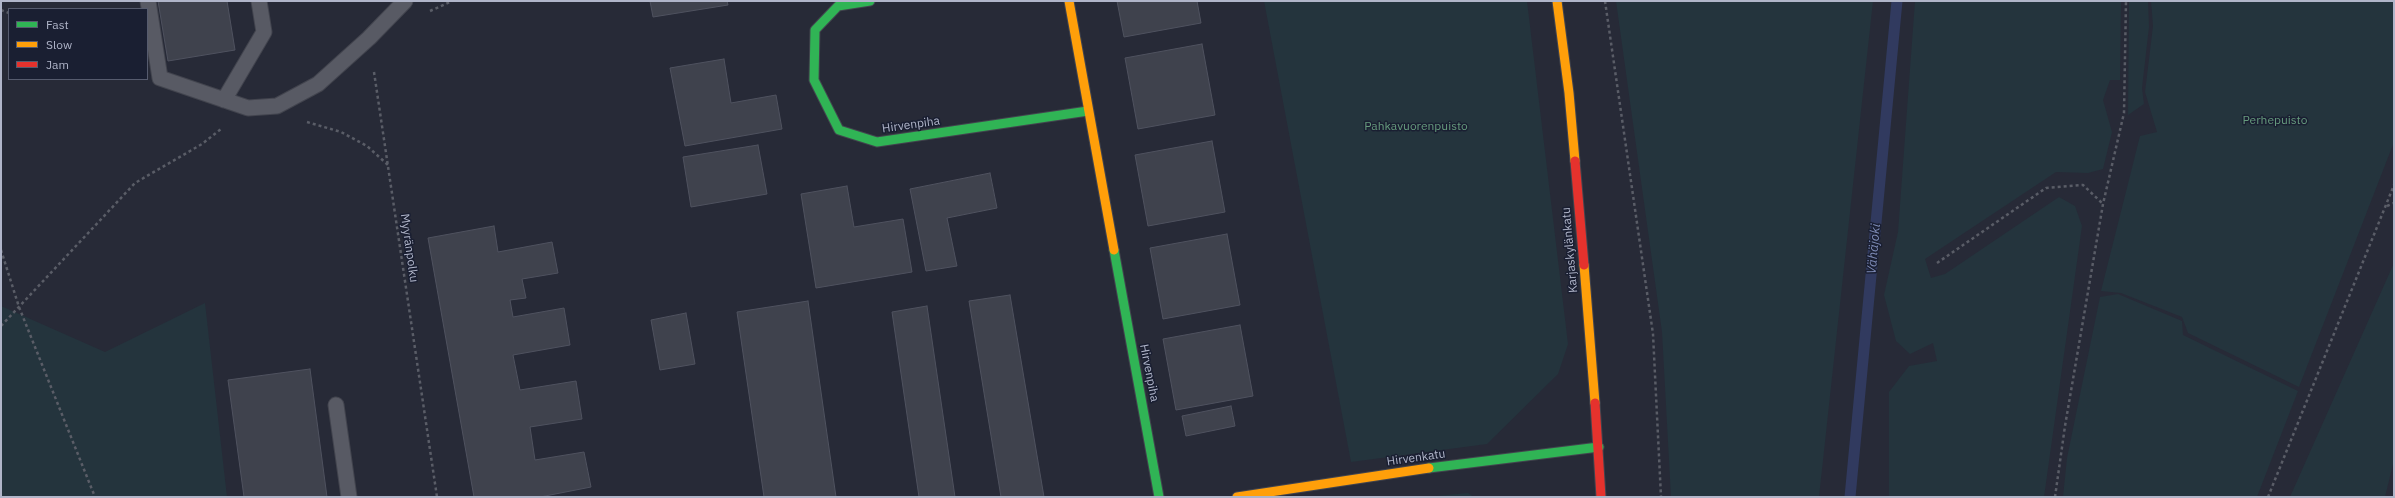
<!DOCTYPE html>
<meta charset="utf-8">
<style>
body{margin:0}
#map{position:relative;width:2395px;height:498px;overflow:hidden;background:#272a37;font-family:"IBM Plex Sans",sans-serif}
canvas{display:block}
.frame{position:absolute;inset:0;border:2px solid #b0b5c9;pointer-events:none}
.legend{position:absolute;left:8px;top:8px;width:140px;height:72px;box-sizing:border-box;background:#1a1f32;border:1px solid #565b6e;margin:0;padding:5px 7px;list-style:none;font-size:12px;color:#b0b5c9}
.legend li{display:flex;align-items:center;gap:8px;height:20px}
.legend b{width:20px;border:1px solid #565b6e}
</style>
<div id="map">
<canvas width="2395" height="498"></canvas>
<div class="frame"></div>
<ul class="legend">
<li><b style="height:5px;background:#30b455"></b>Fast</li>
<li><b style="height:5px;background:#ff9f0a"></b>Slow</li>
<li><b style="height:5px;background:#e5322d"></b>Jam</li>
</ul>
</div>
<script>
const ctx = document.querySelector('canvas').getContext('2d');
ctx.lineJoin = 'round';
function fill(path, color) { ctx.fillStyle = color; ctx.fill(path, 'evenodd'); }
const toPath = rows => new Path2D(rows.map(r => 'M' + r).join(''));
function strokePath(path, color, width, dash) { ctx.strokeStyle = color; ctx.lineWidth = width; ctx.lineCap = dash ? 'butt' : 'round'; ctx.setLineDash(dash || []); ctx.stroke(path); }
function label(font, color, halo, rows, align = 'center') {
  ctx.font = font + ' "IBM Plex Sans",sans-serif'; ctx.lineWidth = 3; ctx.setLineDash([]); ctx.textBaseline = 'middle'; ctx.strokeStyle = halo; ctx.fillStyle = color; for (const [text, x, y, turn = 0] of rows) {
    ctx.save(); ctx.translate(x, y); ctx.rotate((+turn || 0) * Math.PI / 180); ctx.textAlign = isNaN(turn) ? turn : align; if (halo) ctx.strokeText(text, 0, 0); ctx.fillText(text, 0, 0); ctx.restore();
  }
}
fill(toPath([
 [1264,1,1527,1,1568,344,1558,374,1487,444,1351,462],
 [1616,1,1873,1,1819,497,1671,497,1662,332],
 [1915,1,2121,1,2120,80,2110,80,2103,100,2112,132,2103,169,2088,173,2056,172,1925,259,1931,278,1945,274,2059,197,2075,206,2082,226,2044,497,1889,497,1889,392,1909,366,1937,361,1933,343,1910,354,1896,341,1884,295,1898,232],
 [2129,1,2148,1,2149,27,2142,88,2144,104,2128,115],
 [2151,1,2394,1,2394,142,2299,387,2188,333,2182,317,2121,293,2101,291,2140,136,2157,132,2145,92,2153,26],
 [2394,263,2394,460,2385,497,2290,497],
 [2118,294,2182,321,2183,335,2298,391,2257,497,2063,497,2067,458,2100,297],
 [205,303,227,497,1,497,1,306,105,352],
 [1468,493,1474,497,1426,497]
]), '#24343d');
strokePath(toPath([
 [1850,497,1897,1]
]), '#313a5f', 11);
const building = toPath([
 [158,1,227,1,235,50,168,61,158,1],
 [650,1,727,1,728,5,653,17,650,1],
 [1117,1,1197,1,1201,23,1124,37,1117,1],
 [1202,44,1215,115,1138,129,1125,58,1202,44],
 [724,59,731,103,776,95,782,129,685,146,670,68,724,59],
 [1212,141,1225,212,1148,226,1135,155,1212,141],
 [758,145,767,194,691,207,683,157,758,145],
 [990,173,997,208,947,218,957,266,926,271,910,189,990,173],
 [847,186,854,227,903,219,912,272,816,288,801,194,847,186],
 [494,226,498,252,552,242,558,273,522,279,526,298,510,300,513,317,564,308,570,345,513,355,520,390,576,381,582,419,530,427,535,460,584,452,591,487,540,497,474,497,428,238,494,226],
 [1227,234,1240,305,1163,319,1150,248,1227,234],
 [1010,295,1044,497,1001,497,969,301,1010,295],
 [808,301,836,497,764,497,737,312,808,301],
 [927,306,955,497,919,497,892,312,927,306],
 [686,313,695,364,660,370,651,320,686,313],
 [1240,325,1253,396,1176,410,1163,339,1240,325],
 [310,369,327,497,244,497,228,380,310,369],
 [1231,406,1235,426,1186,436,1182,416,1231,406]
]);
fill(building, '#3f424d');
strokePath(building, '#4f525f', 1);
const lane = toPath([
 [148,1,160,78,248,108,277,106,318,84,369,38,405,1],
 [224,100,264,32,259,1],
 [336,405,349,497]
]);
const fast = toPath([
 [870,1,838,6,815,30,814,80,839,130,877,142,1088,111],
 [1114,250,1159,497],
 [1429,468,1599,447]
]);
const slow = toPath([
 [1069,1,1114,250],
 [1557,1,1569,93,1575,161],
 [1584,265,1595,403],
 [1237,497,1429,468]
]);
const jam = toPath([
 [1575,161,1584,265],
 [1595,403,1601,497]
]);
strokePath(lane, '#42444e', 17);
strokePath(fast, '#42444e', 11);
strokePath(slow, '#42444e', 11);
strokePath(jam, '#42444e', 11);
strokePath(toPath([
 [1605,1,1653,334,1661,497],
 [1,10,9,13],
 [430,11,452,1],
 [374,72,437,497],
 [307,122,341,132,367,146,388,165],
 [2387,206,2394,203],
 [1,250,19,307,95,497],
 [1937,263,2046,188,2083,185,2102,203],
 [1,326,135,183,202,144,221,129],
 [2055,497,2065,426,2103,204,2124,113,2126,1],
 [2268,497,2394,185]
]), '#5a5d67', 2.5, [3, 3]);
strokePath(lane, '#585a64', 15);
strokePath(fast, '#30b455', 9);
strokePath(slow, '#ff9f0a', 9);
strokePath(jam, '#e5322d', 9);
label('12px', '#669b7d', '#1a1f32', [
 ["Perhepuisto",2275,121],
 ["Pahkavuorenpuisto",1416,127]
]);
label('12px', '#b0b5c9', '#1a1f32', [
 ["Hirvenpiha",911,125,-8],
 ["Myyränpolku",409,248,82],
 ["Karjaskylänkatu",1570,250,-95],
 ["Hirvenpiha",1149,373,79],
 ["Hirvenkatu",1416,458,-8]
]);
label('italic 13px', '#7e8bb7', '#1a1f32', [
 ["Vähäjoki",1874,249,-85]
]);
</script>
